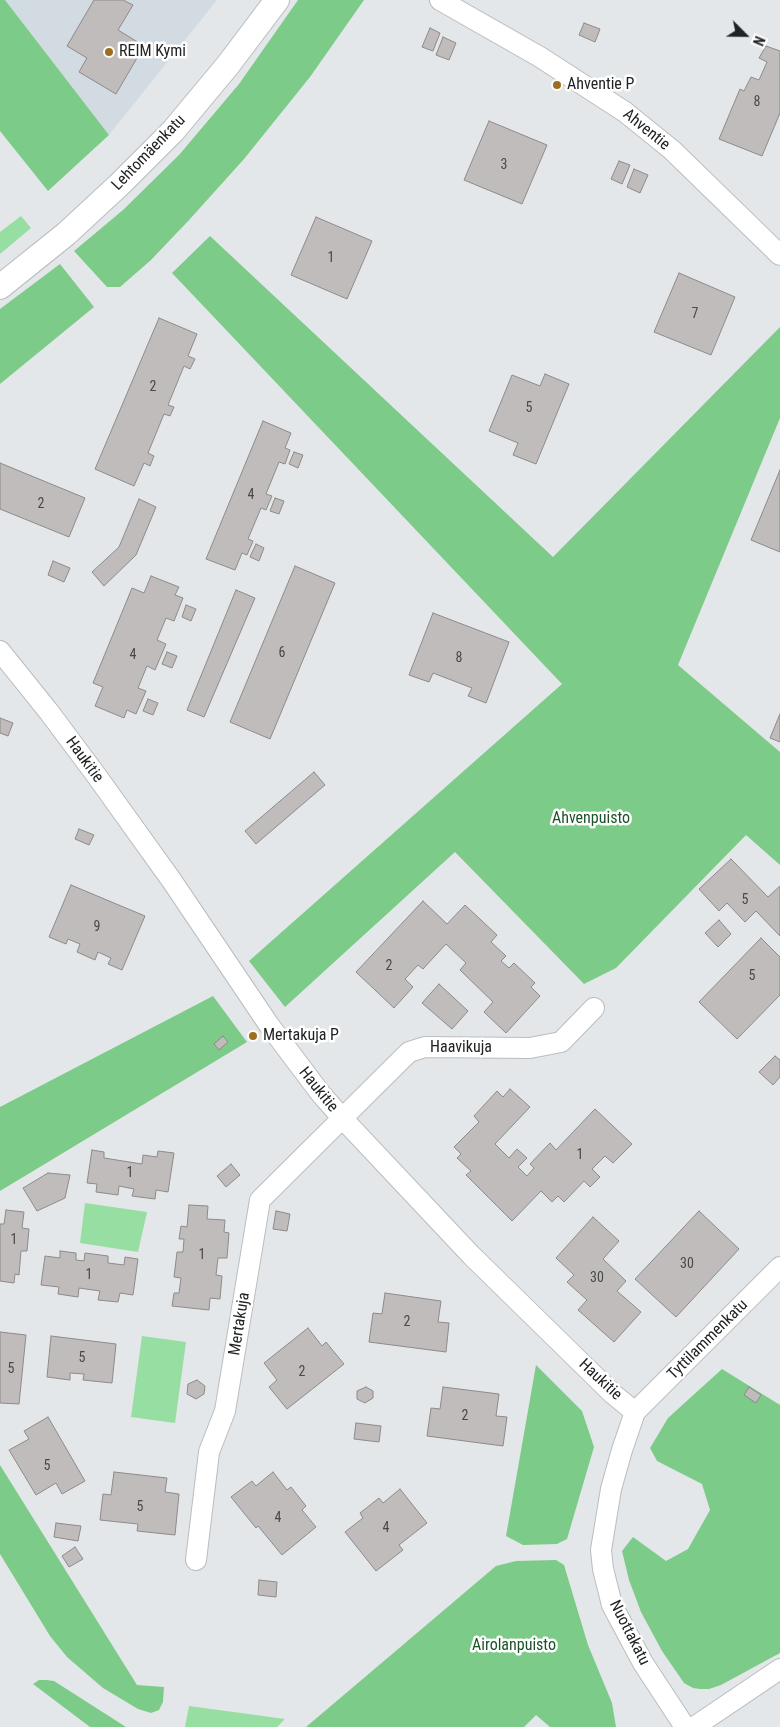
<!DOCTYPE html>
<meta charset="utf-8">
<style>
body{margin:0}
#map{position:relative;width:780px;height:1727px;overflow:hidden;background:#e4e7e9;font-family:"Roboto Condensed",sans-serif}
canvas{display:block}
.north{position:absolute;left:720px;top:10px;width:50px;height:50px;-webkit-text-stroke:4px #fff;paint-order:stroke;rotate:113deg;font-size:14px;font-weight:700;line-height:20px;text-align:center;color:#212223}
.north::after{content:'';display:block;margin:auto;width:18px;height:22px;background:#212223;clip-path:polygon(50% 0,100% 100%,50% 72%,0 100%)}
</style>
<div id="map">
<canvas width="780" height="1727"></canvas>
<div class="north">N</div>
</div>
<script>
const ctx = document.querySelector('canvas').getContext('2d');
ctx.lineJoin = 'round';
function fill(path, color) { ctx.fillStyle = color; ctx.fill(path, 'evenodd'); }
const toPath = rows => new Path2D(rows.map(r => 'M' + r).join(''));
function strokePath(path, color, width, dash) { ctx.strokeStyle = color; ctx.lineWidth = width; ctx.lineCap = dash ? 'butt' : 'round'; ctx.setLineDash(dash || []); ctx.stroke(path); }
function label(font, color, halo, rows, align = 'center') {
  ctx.font = font + ' "Roboto Condensed",sans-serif'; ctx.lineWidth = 5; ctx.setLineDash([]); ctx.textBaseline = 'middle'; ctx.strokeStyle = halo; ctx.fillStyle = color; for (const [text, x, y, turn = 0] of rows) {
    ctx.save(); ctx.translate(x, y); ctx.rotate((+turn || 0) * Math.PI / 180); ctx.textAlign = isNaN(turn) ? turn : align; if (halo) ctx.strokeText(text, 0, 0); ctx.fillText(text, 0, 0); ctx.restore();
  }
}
fill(toPath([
 [5,0,217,0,109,135]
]), '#d2dae2');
fill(toPath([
 [21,216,31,228,0,254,0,232],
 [85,1203,147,1212,138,1252,80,1243],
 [142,1336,186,1342,175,1423,131,1417],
 [189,1706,285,1719,277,1727,185,1727]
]), '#96dea1');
fill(toPath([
 [0,0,5,0,109,135,48,191,0,131],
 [298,0,364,0,310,77,244,159,190,219,151,260,120,287,107,287,74,251,123,210,179,155,239,84],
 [210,236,553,557,780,327,780,418,678,665,780,752,780,865,746,835,616,968,584,984,455,852,285,1007,249,961,562,684,172,273],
 [60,264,94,307,0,384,0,309],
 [213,996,247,1042,0,1191,0,1107],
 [536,1365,582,1411,594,1447,567,1539,557,1544,523,1545,506,1536],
 [722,1369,780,1405,780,1653,721,1685,709,1689,700,1689,693,1688,684,1683,662,1651,641,1612,629,1580,622,1551,633,1537,666,1561,688,1549,710,1510,702,1484,657,1461,650,1448,668,1418],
 [0,1465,137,1685,164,1687,163,1702,159,1710,151,1713,138,1709,103,1688,67,1657,50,1636,0,1554],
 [556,1560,564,1565,588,1645,612,1703,616,1727,550,1727,536,1715,524,1727,306,1727,496,1566,516,1561],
 [39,1680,46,1680,54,1681,126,1727,90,1727,33,1684]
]), '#7ccb89');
const building = toPath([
 [94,0,123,0,133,5,118,30,144,46,116,94,79,72,87,58,67,46,94,0],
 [584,23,600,29,595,42,579,35,584,23],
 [430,28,440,33,433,51,422,47,430,28],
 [443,37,456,43,449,60,436,55,443,37],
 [766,46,780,51,780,113,762,156,719,139,740,89,744,91,751,77,759,80,767,62,759,58,766,46],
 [489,121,547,145,522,204,464,180,489,121],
 [619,161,630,165,622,184,611,179,619,161],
 [634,169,648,175,640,193,627,187,634,169],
 [316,217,372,241,347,299,291,275,316,217],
 [679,273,735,297,711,355,654,332,679,273],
 [159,318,197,334,188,356,195,359,190,369,184,366,168,405,174,407,170,416,164,414,148,453,154,456,150,466,144,463,134,486,95,469,159,318],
 [545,374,569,384,536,464,513,455,518,443,489,431,512,375,540,386,545,374],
 [263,421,291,433,285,448,290,450,285,464,279,462,266,494,272,496,266,510,261,508,248,539,253,541,247,555,242,553,235,570,206,559,263,421],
 [294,452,303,455,298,468,289,464,294,452],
 [0,463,85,498,69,537,0,509,0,463],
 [780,470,780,552,751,540,780,470],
 [275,498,284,501,279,514,270,511,275,498],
 [139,499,156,507,136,555,104,586,92,572,119,547,139,499],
 [256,544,264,548,259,561,250,557,256,544],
 [53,561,70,568,64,582,48,575,53,561],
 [295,566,335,583,270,739,230,722,295,566],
 [151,576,179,587,175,595,183,598,174,621,166,618,157,640,166,644,155,670,147,666,138,688,146,691,136,714,127,710,124,718,95,706,103,687,93,683,132,588,144,593,151,576],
 [236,590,255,598,204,717,187,710,236,590],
 [186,605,196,609,191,621,182,617,186,605],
 [433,613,509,642,486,703,468,696,472,688,433,673,429,682,409,675,433,613],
 [167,652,177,656,172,668,162,664,167,652],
 [148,699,158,703,153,715,143,711,148,699],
 [780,714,780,742,770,738,780,714],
 [0,718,13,723,8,736,0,733,0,718],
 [314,772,325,785,256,844,245,831,314,772],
 [79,829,94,835,89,845,75,839,79,829],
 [731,859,768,897,780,886,780,936,756,911,745,922,727,903,719,911,699,889,731,859],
 [71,885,145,916,122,970,108,964,111,958,98,952,95,960,77,952,80,944,68,939,66,944,49,937,71,885],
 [423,901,447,924,465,905,497,935,491,942,506,956,501,961,509,968,514,963,535,983,531,987,540,996,506,1033,484,1012,493,1002,460,970,466,963,446,944,423,969,418,965,405,979,413,987,394,1008,356,972,423,901],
 [719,920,731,934,718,947,705,933,719,920],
 [761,938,780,957,780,995,737,1039,699,1002,761,938],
 [439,984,468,1011,452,1029,422,1003,439,984],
 [223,1036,228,1042,219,1050,214,1044,223,1036],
 [775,1056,780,1060,780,1077,773,1085,759,1072,775,1056],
 [510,1089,530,1107,495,1144,509,1158,517,1149,527,1158,518,1167,527,1176,534,1168,530,1164,550,1143,556,1150,595,1109,632,1144,613,1163,605,1156,592,1169,600,1177,590,1187,584,1181,564,1202,558,1196,552,1202,541,1191,512,1221,466,1175,471,1171,457,1158,461,1154,454,1147,479,1122,474,1116,497,1091,503,1097,510,1089],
 [92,1150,104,1152,104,1158,142,1164,143,1155,157,1157,158,1151,174,1153,168,1192,156,1190,155,1199,132,1196,134,1189,119,1186,118,1195,96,1192,97,1184,87,1183,92,1150],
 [231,1164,240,1175,226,1187,217,1176,231,1164],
 [48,1173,70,1175,65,1198,37,1211,23,1188,48,1173],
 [189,1205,208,1206,207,1219,225,1220,224,1232,229,1233,227,1258,218,1258,216,1275,222,1276,220,1299,210,1298,209,1310,172,1306,174,1293,179,1293,181,1278,174,1277,177,1252,183,1252,184,1239,179,1239,181,1226,187,1227,189,1205],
 [6,1210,24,1212,22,1228,29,1229,27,1251,21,1251,19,1275,15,1274,14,1283,0,1281,0,1224,4,1224,6,1210],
 [276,1211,290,1214,287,1231,273,1229,276,1211],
 [699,1211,739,1249,676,1317,635,1279,699,1211],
 [593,1217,619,1241,603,1259,626,1281,617,1291,641,1312,614,1342,578,1310,587,1300,567,1282,574,1275,556,1258,593,1217],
 [60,1251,76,1253,76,1260,84,1261,85,1253,108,1256,108,1263,124,1265,125,1257,138,1259,133,1295,120,1293,118,1302,98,1300,100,1291,79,1288,78,1297,58,1294,59,1287,41,1285,45,1256,60,1258,60,1251],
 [385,1293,441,1301,438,1322,449,1323,446,1352,369,1342,373,1313,382,1314,385,1293],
 [308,1328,322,1346,326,1342,344,1364,287,1409,269,1387,277,1380,264,1363,308,1328],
 [0,1332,26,1335,19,1404,0,1403,0,1332],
 [51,1336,116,1344,112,1383,83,1380,84,1374,70,1373,70,1380,47,1377,51,1336],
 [197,1380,205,1386,204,1394,196,1399,187,1394,188,1384,197,1380],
 [366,1387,373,1391,373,1398,365,1403,357,1399,357,1391,366,1387],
 [443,1387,499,1394,496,1416,507,1417,503,1446,427,1436,431,1408,440,1409,443,1387],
 [749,1387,761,1395,756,1403,744,1395,749,1387],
 [48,1417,85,1481,62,1494,56,1483,36,1495,9,1450,29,1439,24,1431,48,1417],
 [356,1423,381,1426,379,1442,354,1439,356,1423],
 [114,1472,167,1478,165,1492,179,1494,175,1535,137,1531,138,1524,100,1520,103,1494,111,1495,114,1472],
 [273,1472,287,1490,291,1487,306,1506,302,1510,316,1527,282,1555,258,1526,256,1528,231,1497,252,1481,256,1486,273,1472],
 [400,1489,427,1523,399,1545,403,1550,376,1571,345,1532,363,1518,360,1513,379,1498,383,1503,400,1489],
 [56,1523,81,1526,78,1541,54,1537,56,1523],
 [75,1547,83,1559,69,1567,62,1556,75,1547],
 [259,1580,277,1582,276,1597,258,1595,259,1580]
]);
fill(building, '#c0bcbb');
strokePath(building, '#8d8a89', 1);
const minor = toPath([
 [440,0,540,57,625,112,672,150,780,255],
 [0,651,49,712,96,775,172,881,269,1025,321,1094,343,1119,471,1255,613,1394,635,1412],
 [196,1560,209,1452,225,1411,260,1200,409,1052,425,1047,530,1048,561,1042,594,1008],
 [685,1727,643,1663,612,1605,603,1569,601,1550,611,1489,622,1450,635,1412,780,1267],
 [694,1727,780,1669]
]);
const tertiary = toPath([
 [0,287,66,234,120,184,173,131,228,65,277,0]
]);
strokePath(minor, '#babcbe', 22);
strokePath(tertiary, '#babcbe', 26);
strokePath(minor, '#fff', 20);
strokePath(tertiary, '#fff', 24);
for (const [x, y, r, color] of [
 [109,52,5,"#9c6f1f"],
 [557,85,5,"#9c6f1f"],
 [253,1036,5,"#9c6f1f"]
]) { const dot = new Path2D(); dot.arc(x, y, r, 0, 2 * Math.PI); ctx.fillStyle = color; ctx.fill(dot); strokePath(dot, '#fff', 2); }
label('14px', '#494849', null, [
 ["8",757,102],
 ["3",504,165],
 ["1",331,258],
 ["7",695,314],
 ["2",153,387],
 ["5",529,408],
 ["4",251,495],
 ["2",41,504],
 ["6",282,653],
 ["4",133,655],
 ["8",459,658],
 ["5",745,900],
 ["9",97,927],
 ["2",389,966],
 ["5",752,976],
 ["1",580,1155],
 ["1",130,1173],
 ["1",14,1240],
 ["1",202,1255],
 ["30",687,1264],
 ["1",89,1275],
 ["30",597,1278],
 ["2",407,1322],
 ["5",82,1358],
 ["5",11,1369],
 ["2",302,1372],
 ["2",465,1416],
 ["5",47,1466],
 ["5",140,1507],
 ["4",278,1518],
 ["4",386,1528]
]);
label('16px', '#212223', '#fff', [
 ["REIM Kymi",119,52],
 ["Ahventie P",567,85],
 ["Mertakuja P",263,1036]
], 'left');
label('16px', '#212223', '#fff', [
 ["Ahventie",646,130,39],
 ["Lehtomäenkatu",149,153,-46],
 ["Haukitie",84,760,54],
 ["Haavikuja",461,1048],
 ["Haukitie",318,1090,51],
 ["Mertakuja",240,1324,-81],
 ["Tyttilammenkatu",708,1340,-45],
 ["Haukitie",600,1380,43],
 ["Nuottakatu",629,1633,63]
]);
label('16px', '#1b5228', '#fff', [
 ["Ahvenpuisto",591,819],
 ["Airolanpuisto",514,1646]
]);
</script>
